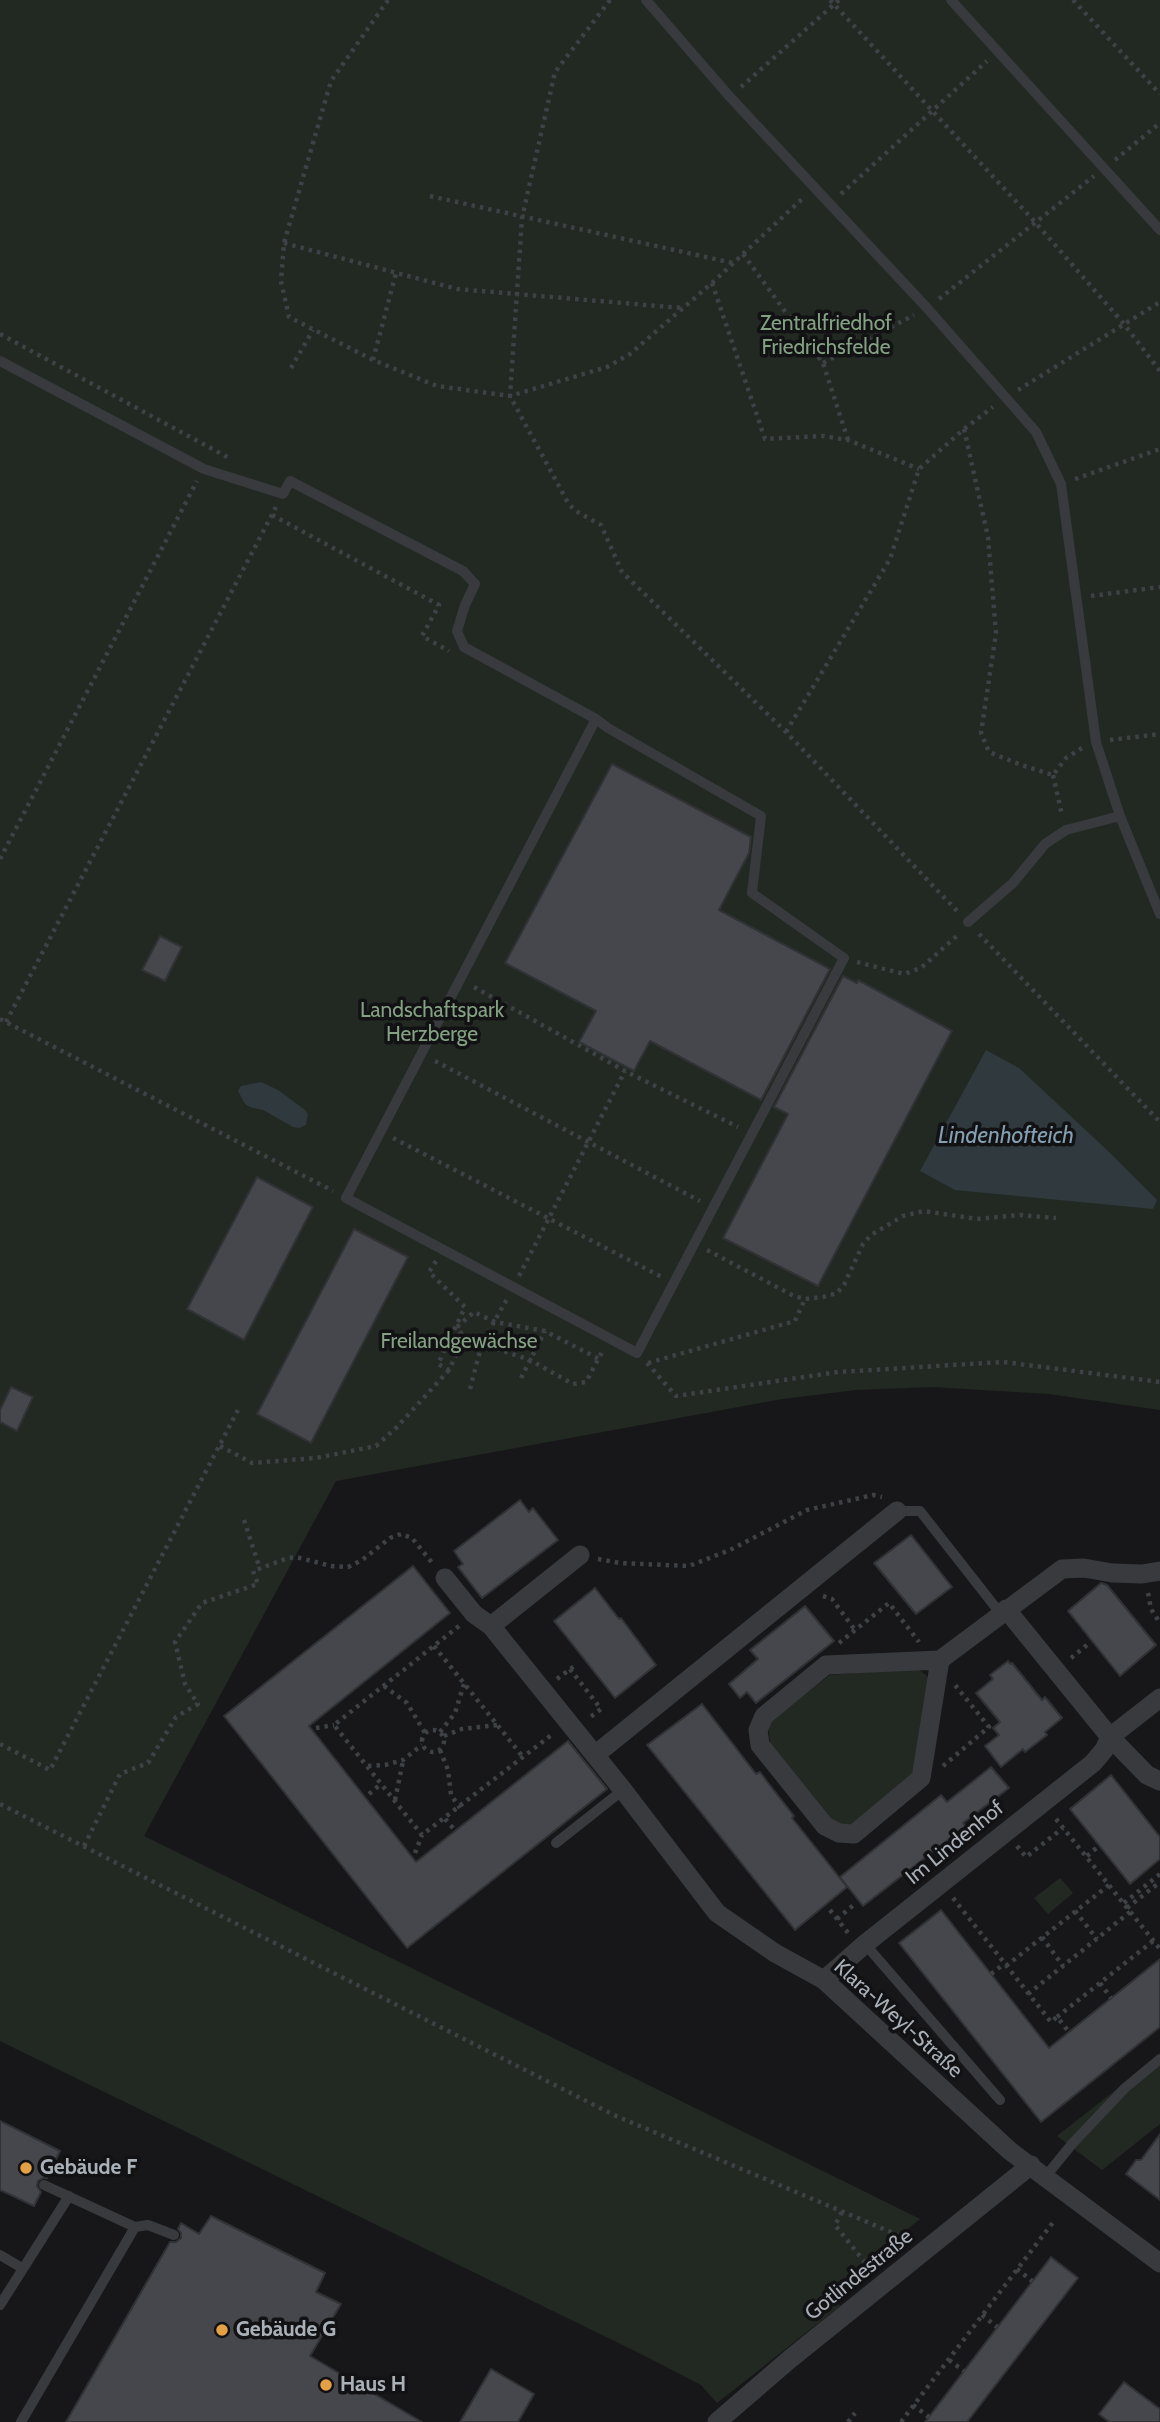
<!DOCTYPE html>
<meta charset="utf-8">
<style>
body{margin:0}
canvas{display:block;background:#171719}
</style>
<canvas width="1160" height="2422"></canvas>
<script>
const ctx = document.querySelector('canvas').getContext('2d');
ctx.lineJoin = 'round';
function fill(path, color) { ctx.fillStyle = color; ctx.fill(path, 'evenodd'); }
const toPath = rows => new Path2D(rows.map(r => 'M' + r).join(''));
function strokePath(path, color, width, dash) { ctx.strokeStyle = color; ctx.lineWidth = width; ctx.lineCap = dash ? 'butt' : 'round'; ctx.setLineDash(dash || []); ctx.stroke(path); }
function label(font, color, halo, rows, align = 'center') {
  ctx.font = font + ' Cabin,sans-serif'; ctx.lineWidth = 7; ctx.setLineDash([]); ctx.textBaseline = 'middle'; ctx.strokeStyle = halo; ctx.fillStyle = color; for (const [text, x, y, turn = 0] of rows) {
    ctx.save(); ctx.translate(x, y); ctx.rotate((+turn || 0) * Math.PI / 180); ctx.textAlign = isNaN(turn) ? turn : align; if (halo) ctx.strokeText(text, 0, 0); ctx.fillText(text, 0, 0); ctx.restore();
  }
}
fill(toPath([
 [0,0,1160,0,1160,1410,1049,1394,932,1387,856,1390,782,1399,336,1481,144,1836,920,2219,829,2292,840,2306,717,2403,701,2385,639,2353,0,2041],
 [916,1668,926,1675,929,1680,916,1770,856,1824,835,1825,771,1747,768,1728,772,1720,830,1675],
 [1060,1878,1073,1893,1048,1914,1034,1898],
 [1160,2055,1160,2124,1102,2170,1057,2136]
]), '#212922');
fill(toPath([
 [986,1050,1019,1068,1108,1151,1157,1200,1153,1209,955,1190,920,1171],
 [261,1082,278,1090,305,1110,308,1114,306,1125,299,1128,293,1127,263,1110,250,1107,245,1104,238,1091,241,1086]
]), '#30393e');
const building = toPath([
 [612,764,751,837,749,853,719,910,830,969,761,1100,650,1041,634,1071,579,1042,596,1011,505,963,612,764],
 [160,936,182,947,165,981,142,970,160,936],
 [843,976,857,983,858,980,952,1031,818,1286,723,1238,788,1114,774,1107,843,976],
 [257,1177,313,1207,244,1340,187,1309,257,1177],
 [354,1229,408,1257,311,1443,257,1414,354,1229],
 [11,1387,33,1397,17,1431,0,1422,0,1410,11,1387],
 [520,1500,529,1512,533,1508,558,1540,482,1598,458,1567,463,1564,454,1551,520,1500],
 [911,1535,952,1587,916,1614,874,1563,911,1535],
 [413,1566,450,1613,309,1726,416,1862,568,1741,607,1789,407,1948,224,1716,413,1566],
 [1101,1583,1107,1585,1156,1645,1120,1676,1068,1611,1101,1583],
 [595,1588,619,1619,621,1618,656,1665,615,1698,554,1621,595,1588],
 [805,1606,834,1641,756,1703,747,1692,740,1698,729,1684,758,1659,750,1650,805,1606],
 [1008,1661,1010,1664,1012,1663,1042,1700,1045,1697,1062,1718,1045,1732,1047,1735,1025,1752,1023,1749,1001,1767,985,1746,999,1735,993,1728,1000,1722,976,1693,993,1679,990,1675,1008,1661],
 [702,1704,756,1774,760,1772,772,1788,794,1816,792,1818,847,1887,795,1930,647,1745,702,1704],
 [991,1767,1009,1788,963,1823,966,1826,863,1906,840,1877,941,1795,947,1802,991,1767],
 [1111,1775,1160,1837,1160,1859,1130,1884,1070,1809,1111,1775],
 [941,1910,1049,2048,1160,1959,1160,2027,1041,2122,899,1943,941,1910],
 [0,2121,60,2151,47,2178,43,2178,38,2181,37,2186,41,2192,34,2206,0,2190,0,2121],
 [1160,2134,1160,2200,1126,2174,1136,2160,1141,2160,1160,2134],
 [211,2216,325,2273,316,2292,341,2304,310,2356,422,2422,66,2422,170,2242,176,2242,181,2238,181,2233,178,2229,181,2223,199,2234,211,2216],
 [1051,2257,1078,2278,967,2422,925,2422,1051,2257],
 [491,2369,534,2394,518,2422,460,2422,491,2369],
 [1124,2382,1160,2409,1160,2422,1109,2422,1099,2414,1124,2382]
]);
fill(building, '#46474c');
strokePath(building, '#313235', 2);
strokePath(toPath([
 [388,0,331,81,284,243,281,281,289,317,373,360,437,386,510,396,607,367,630,354,712,283,803,198],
 [610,0,555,72,522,218,510,396,567,501,574,510,601,525,622,572,786,732,958,912],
 [830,0,1035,222,1124,324,1160,371],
 [1073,0,1160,94],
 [741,87,839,0],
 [1115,160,1160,123],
 [841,194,987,61],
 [430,196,733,263],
 [284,243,457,289,682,308],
 [743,254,823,363,848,440],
 [712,283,765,439,823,436,848,440,919,469],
 [939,299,1094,176],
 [0,334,229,458],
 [373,360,396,273],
 [823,363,914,315],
 [291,368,313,330],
 [1018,390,1160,302],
 [964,429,988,537,996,633,981,733,989,752,1021,765,1053,775,1066,758,1082,748],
 [1075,479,1160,449],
 [272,515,439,605,422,636,449,651],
 [1091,596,1160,587],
 [786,732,890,559,919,469,964,429,993,407],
 [1110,740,1160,734],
 [1053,775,1062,815],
 [0,859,197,481],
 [979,934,1160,1122],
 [857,962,904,974,921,968,959,934],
 [474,987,625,1071,738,1127],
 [0,1019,333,1191],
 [6,1022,277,505],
 [435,1061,700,1201],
 [393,1138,662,1277],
 [707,1250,794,1296,805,1299,823,1297,837,1293,844,1285,863,1244,871,1235,903,1216,924,1211,977,1219,1020,1215,1056,1218],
 [436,1261,429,1272,465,1307,438,1364,449,1370,464,1338,457,1327],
 [519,1276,625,1071],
 [457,1327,474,1312,495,1322,545,1331,599,1359],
 [464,1338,530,1360,573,1384,586,1382,603,1350],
 [647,1363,676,1396,838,1372,1004,1362,1160,1382],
 [648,1363,795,1321,805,1299],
 [521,1378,545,1331],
 [470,1389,482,1343,507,1299],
 [220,1446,252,1463,316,1458,376,1446,397,1427,449,1370],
 [244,1520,260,1569],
 [598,1559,620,1563,689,1566,730,1550,807,1510,873,1495,882,1497],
 [1148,1593,1151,1609,1160,1623],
 [823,1596,832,1599,855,1630],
 [459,1626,334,1725,422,1835,554,1733],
 [839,1643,889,1603,919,1642],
 [434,1646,523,1757],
 [1071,1658,1087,1645],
 [570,1669,601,1709,589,1718],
 [557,1679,577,1664],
 [384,1686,407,1703,425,1733],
 [316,1728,334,1725],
 '422 1741a11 11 0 1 1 22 0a11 11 0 1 1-22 0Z',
 [440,1732,455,1713,464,1684],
 [444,1736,462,1729,497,1725],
 [0,1744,50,1770,240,1406],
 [440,1750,448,1770,451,1795,460,1808],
 [368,1766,385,1765,403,1760,422,1745],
 [943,1766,989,1727,955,1685],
 [369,1794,381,1784],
 [395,1800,403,1761],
 [0,1804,616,2116,905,2238],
 [445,1819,453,1828],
 [1056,1819,1160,1949],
 [84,1846,120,1774,148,1763,176,1717,198,1704,185,1684,175,1642,202,1603,258,1584,253,1571,288,1558,296,1557,331,1566,348,1567,362,1560,390,1538,401,1534,412,1538,434,1565],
 [1017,1846,1026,1857,1063,1828],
 [415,1853,422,1835],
 [1087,1856,1099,1846],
 [953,1898,1051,2022,1057,2017,1069,2032],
 [1124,1903,1160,1874],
 [1127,1908,1160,1882],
 [830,1910,849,1934],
 [1075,1911,1097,1939],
 [837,1919,856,1903],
 [1042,1937,1063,1966],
 [1006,1966,1109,1885],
 [991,1974,1004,1964],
 [1100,1983,1111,1998],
 [1028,1994,1130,1912],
 [1057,2017,1153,1941],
 [842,2212,835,2225,871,2270],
 [1017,2269,1032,2281],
 [982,2315,997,2327],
 [949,2360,964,2371],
 [913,2405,929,2417],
 [848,2422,855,2413],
 [901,2422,1054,2221]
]), '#3e4145', 4.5, [3.5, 5]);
strokePath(toPath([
 [646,0,730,97,927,308,1036,432,1061,484,1096,742,1120,816,1160,914],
 [951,0,1160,230],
 [0,361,204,469,283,494,290,481,463,571,475,584,465,605,457,631,464,647,596,719,608,728,761,816,752,893,844,958,637,1353,346,1198,596,719],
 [968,922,1013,883,1045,844,1066,830,1120,816],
 [897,1511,920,1511,1000,1613],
 [556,1843,623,1790],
 [865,1944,1000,2100],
 [1046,2176,1072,2144,1125,2088,1160,2059],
 [44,2185,135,2227],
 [0,2255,22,2268],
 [0,2305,69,2196],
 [21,2422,135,2227,148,2225,174,2235]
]), '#383a3e', 10);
strokePath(toPath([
 [445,1578,474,1614,491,1626,623,1790,717,1913,775,1953,824,1980,1010,2151,1160,2263],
 [1006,1609,1110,1737,1147,1775,1160,1781],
 [491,1626,580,1555],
 [940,1660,921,1778,854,1834,839,1833,825,1826,760,1745,758,1730,764,1716,826,1665,940,1660,1062,1569,1084,1568,1112,1573,1142,1574,1160,1571],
 [595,1755,897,1511],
 [824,1980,865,1944,1093,1763,1104,1750,1110,1737,1160,1698],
 [717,2422,790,2359,1031,2165]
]), '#383a3e', 19);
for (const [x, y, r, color] of [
 [26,2168,7,"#e4a044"],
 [222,2330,7,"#e4a044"],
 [326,2385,7,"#e4a044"]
]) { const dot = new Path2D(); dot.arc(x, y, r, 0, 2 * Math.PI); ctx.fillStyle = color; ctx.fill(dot); strokePath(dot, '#121214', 2.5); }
label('21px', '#84a183', '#121214', [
 ["Zentralfriedhof",826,324],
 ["Friedrichsfelde",826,348],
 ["Landschaftspark",432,1011],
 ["Herzberge",432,1035],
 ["Freilandgewächse",459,1342]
]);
label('21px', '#aab0b8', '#121214', [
 ["Im Lindenhof",955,1843,-39],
 ["Klara-Weyl-Straße",898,2019,42],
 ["Gotlindestraße",859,2275,-39]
]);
label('bold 21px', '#aab0b8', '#121214', [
 ["Gebäude F",40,2168],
 ["Gebäude G",236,2330],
 ["Haus H",340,2385]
], 'left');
label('italic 23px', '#849fb0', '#121214', [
 ["Lindenhofteich",1006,1136]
]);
</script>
